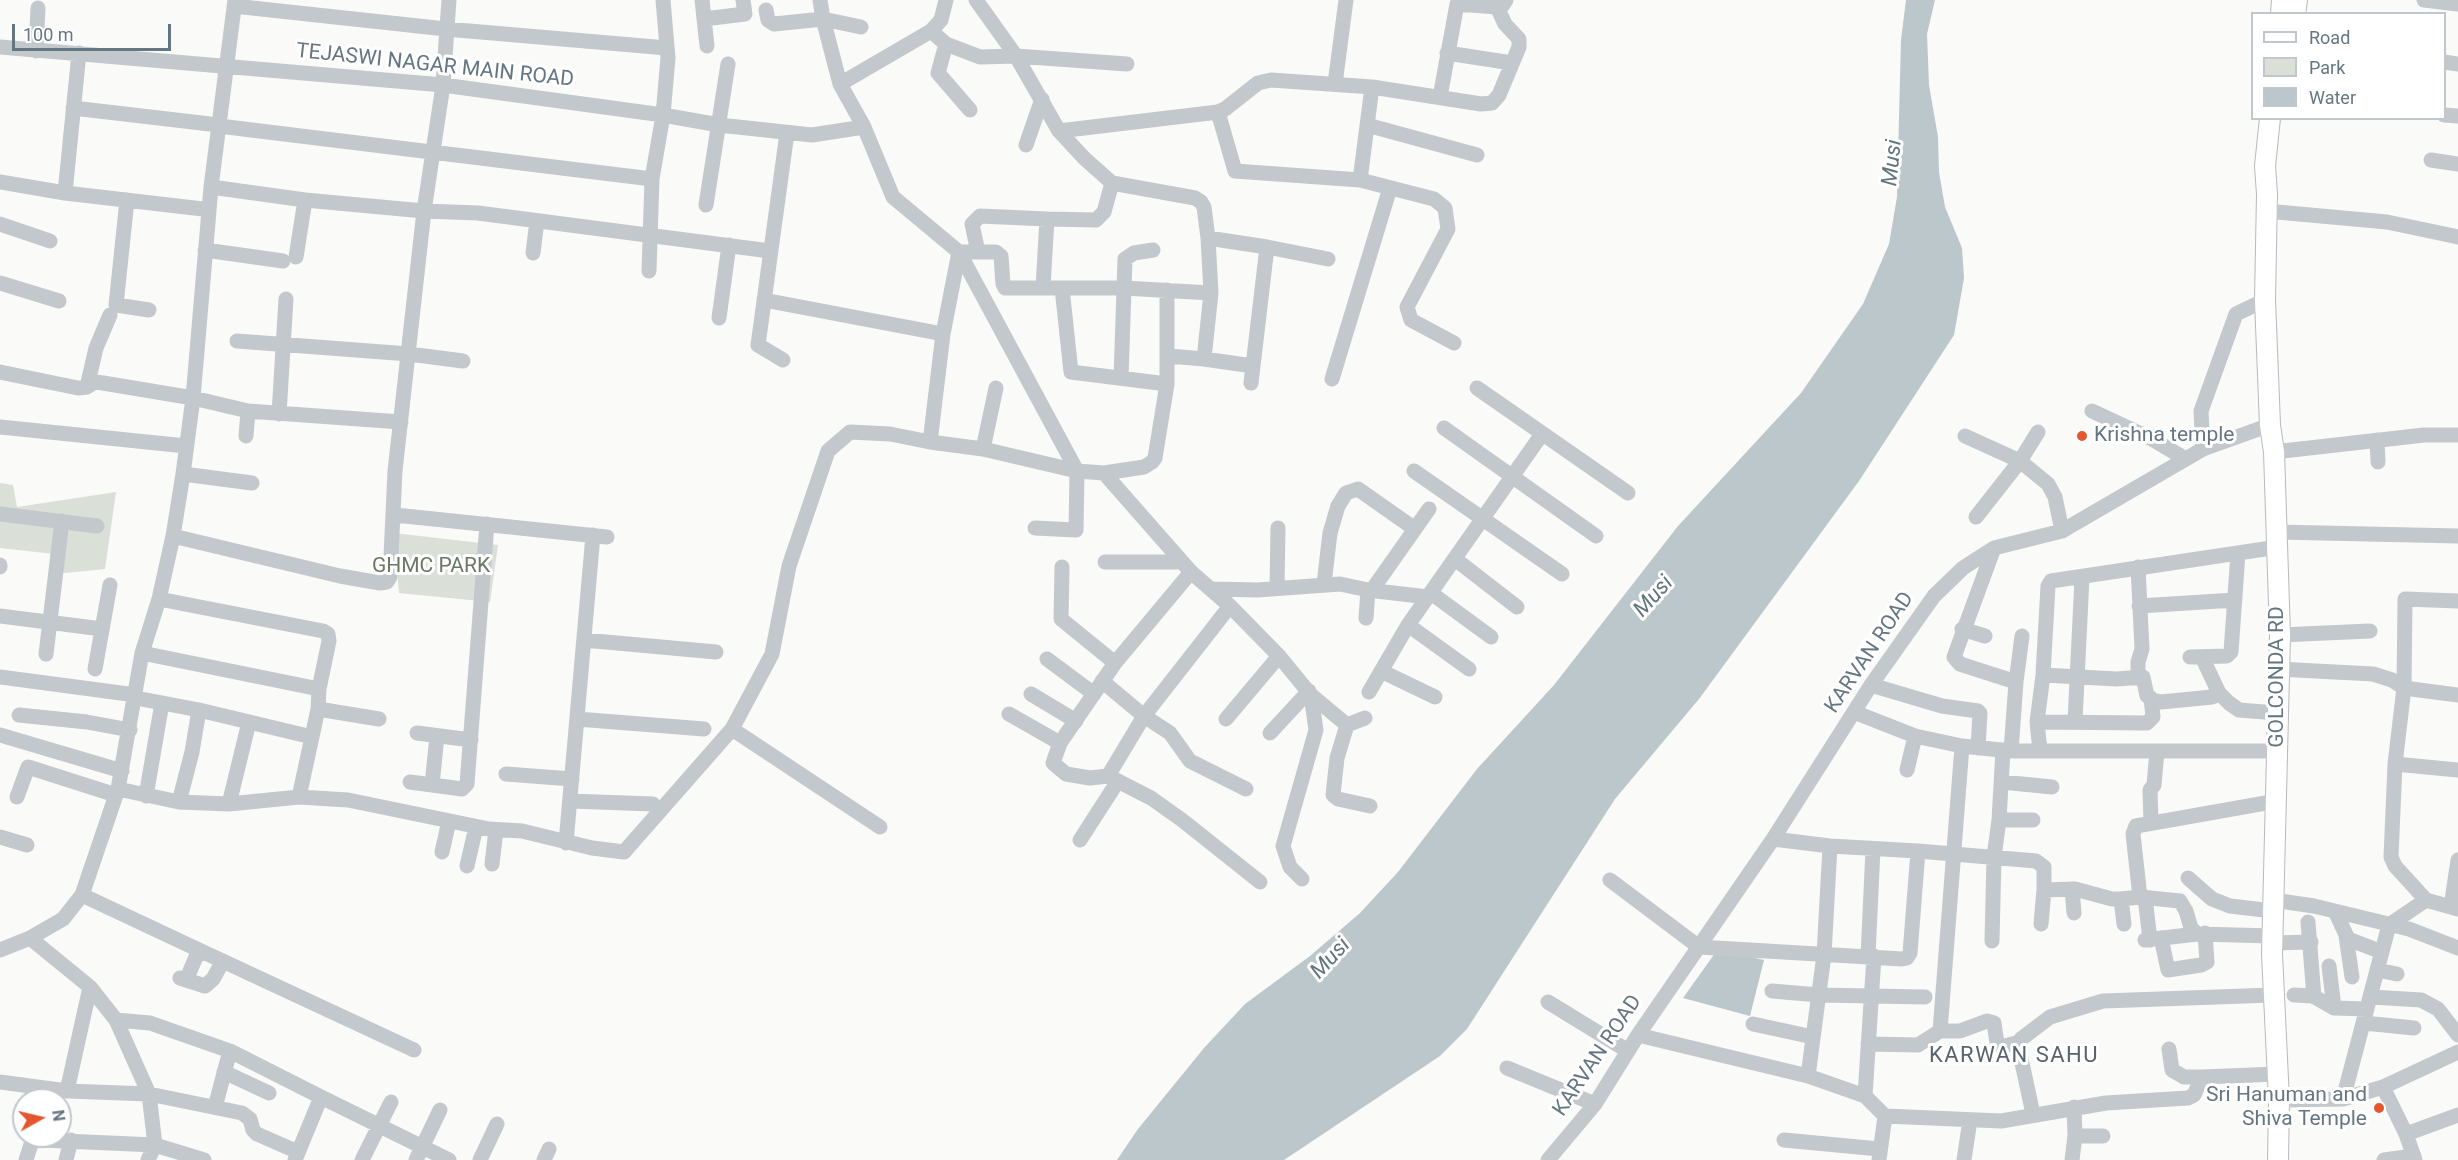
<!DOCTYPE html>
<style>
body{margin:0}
#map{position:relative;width:2458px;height:1160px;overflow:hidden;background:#fafaf8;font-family:Roboto,sans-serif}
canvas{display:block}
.legend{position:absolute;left:2251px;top:12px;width:195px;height:108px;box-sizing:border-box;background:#fff;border:2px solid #c1c8cd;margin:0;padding:8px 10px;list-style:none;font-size:18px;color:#657683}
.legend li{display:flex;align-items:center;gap:12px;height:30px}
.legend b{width:30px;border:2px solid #c1c8cd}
.north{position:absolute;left:12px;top:1088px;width:60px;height:60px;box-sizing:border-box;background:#fff;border:2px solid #c1c8cd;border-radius:50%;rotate:82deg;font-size:16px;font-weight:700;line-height:24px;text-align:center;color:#657683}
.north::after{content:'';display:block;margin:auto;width:21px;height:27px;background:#e4572e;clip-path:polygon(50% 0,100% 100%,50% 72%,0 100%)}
.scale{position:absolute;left:12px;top:24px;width:159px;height:27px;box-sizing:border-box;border:3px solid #657683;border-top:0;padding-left:8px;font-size:18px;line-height:21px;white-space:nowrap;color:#657683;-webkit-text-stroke:4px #fff;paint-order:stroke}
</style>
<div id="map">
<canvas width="2458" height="1160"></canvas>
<ul class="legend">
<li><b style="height:8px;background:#fff"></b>Road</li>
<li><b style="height:16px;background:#dadfd7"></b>Park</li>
<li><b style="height:16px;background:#bbc7cb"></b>Water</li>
</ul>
<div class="north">N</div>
<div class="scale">100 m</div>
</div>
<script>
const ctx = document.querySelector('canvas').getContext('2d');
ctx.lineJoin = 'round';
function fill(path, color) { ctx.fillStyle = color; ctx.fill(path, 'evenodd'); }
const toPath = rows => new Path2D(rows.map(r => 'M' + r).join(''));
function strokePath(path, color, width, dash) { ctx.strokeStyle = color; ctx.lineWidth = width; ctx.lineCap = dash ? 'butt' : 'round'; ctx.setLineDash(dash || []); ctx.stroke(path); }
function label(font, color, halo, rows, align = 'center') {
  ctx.font = font + ' Roboto,sans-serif'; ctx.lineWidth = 6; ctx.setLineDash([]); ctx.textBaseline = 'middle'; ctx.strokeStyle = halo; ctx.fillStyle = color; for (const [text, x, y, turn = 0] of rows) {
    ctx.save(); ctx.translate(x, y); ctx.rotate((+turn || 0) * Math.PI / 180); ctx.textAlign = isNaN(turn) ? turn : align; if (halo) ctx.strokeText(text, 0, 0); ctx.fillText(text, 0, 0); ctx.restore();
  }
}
fill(toPath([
 [0,483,13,485,17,507,116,492,105,569,55,574,54,554,0,548],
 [394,533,498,545,490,602,399,593]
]), '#dadfd7');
fill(toPath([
 [1906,0,1935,0,1927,34,1929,85,1938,137,1939,172,1945,207,1962,248,1964,278,1954,335,1859,481,1699,699,1615,799,1467,1029,1440,1056,1284,1160,1117,1160,1138,1129,1204,1048,1245,1004,1310,956,1360,913,1398,872,1477,769,1554,685,1678,526,1801,393,1863,304,1889,244,1897,197,1901,40],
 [1718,949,1764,960,1750,1016,1683,998]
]), '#bbc7cb');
const major = toPath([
 [2281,14,2282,0],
 [2295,14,2297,0],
 [2270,118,2265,166,2267,194,2265,300,2270,425,2274,452,2280,635,2272,954,2279,1100,2278,1160]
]);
strokePath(major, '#b5babe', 22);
strokePath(toPath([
 [702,0,707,46],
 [820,0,823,19,840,84,864,127,893,197,959,252,1077,471,1104,473,1191,572,1230,606,1279,656,1311,695,1347,725,1337,758,1333,795,1338,799,1370,806],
 [976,0,1016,56,1059,131,1084,158,1112,183,1195,198,1201,202,1204,207,1208,238,1211,293,1204,359],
 [2424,0,2458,4],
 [234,6,446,29,667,48],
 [766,10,768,20,774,24,823,19,861,27],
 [704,19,745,14,743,0],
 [931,31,946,44,980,57,1016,56,1127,64],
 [946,44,938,73,970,110],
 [0,47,443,85,663,115,719,125,812,135,864,127],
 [36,51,38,8],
 [1447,53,1512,63],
 [2444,62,2458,64],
 [840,84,931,31,941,20,946,0],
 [1335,84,1346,0],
 [1440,97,1457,4,1497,7,1503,5,1506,0],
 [73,108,210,124],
 [1218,112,1235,171,1360,180,1434,199,1445,208,1448,229,1407,307,1411,320,1454,343],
 [2444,115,2458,116],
 [1367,125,1477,155],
 [219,126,652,179],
 [1059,131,1218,112,1225,109,1258,83,1271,80,1372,87,1481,104,1492,103,1499,95,1519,47,1519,39,1505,24,1497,7],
 [1026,145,1042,99],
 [2431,160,2458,164],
 [1360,180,1372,87],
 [0,182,65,193,203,209],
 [211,187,305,200,424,211,478,213,770,251],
 [65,193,79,53],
 [127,200,116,305,149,310],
 [706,205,728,64],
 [2266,211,2387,222,2458,237],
 [1047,219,1096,220,1104,212,1112,183],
 [0,224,50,241],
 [1208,238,1267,247,1328,259],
 [205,250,283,261],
 [978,252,972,224,980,216,1047,219,1043,287],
 [533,253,537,221],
 [296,257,305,200],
 [649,271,652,179,663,115,668,58,663,0],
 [0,283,59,301],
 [1062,288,1124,288,1211,293],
 [764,300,943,334],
 [719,318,729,245],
 [237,341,409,354,463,361],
 [1169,356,1204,359,1253,366],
 [783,360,758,345,787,133],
 [0,372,78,388,87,387,95,382,103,383,193,398,248,411,401,422],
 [1121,378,1125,259,1134,253,1153,250],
 [1332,379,1390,188],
 [1251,383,1267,247],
 [1167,384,1167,290],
 [87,387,96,348,110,315],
 [1477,388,1628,493],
 [2092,411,2152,439,2184,458],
 [279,414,286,299],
 [0,427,186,446],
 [1444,428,1596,536],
 [246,436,248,411],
 [1965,436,2020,461,2048,484,2055,497,2062,531],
 [2377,440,2378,462],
 [930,442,943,334,959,252,996,252,1001,256,1003,284,1005,288,1062,288,1071,372,1167,384,1155,458,1152,462,1144,467,1104,473],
 [983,449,996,388],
 [2203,449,2270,425],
 [2274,452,2424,435,2458,435],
 [1414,471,1562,574],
 [183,474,252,483],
 [0,514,97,526],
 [395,515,607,537],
 [1976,517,2020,461,2038,432],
 [2276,532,2458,536],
 [173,536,340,576,380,583,387,582,390,577,395,471,424,211,443,85,449,0],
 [1994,548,1954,657,1960,664,2016,682],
 [1455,559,1517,607],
 [1105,562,1182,562],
 [0,567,0,565],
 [1062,567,1061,619,1115,663],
 [2138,567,2142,649,2138,662,2138,677],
 [1191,572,1115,663,1060,743,1053,763,1066,774,1090,778,1108,776,1151,798,1182,820,1260,882],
 [1324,584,1330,533,1338,506,1346,493,1358,489,1415,529],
 [1277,588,1278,528],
 [1213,589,1257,590,1340,584,1368,590,1366,618],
 [1368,590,1428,597],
 [1372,590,1429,509],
 [1431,593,1491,637],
 [159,599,323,631,328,634,329,641,319,689,318,709,299,797],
 [2458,601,2405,599,2404,688,2458,695],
 [2139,606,2235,600],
 [0,616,102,629],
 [1408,625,1469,669],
 [1962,629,1985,636],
 [2280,635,2370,631],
 [584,640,716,652],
 [142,653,319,689],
 [46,654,62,521],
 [2190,657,2227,656,2231,652,2238,553],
 [2202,657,2219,693,2229,703,2239,710,2277,713],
 [1047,659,1094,694],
 [95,669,110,585],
 [2278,669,2373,674,2392,680,2404,688,2395,764,2391,857,2395,866,2426,900,2458,909],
 [1381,671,1435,697],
 [2043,675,2117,679,2143,677,2147,696,2155,701,2161,702,2212,697,2220,694],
 [0,677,136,695],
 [1102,681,1144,716,1170,733,1190,761,1246,789],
 [1871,685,1942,706,1978,711,1980,713,1978,748],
 [1369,692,1408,625,1542,434],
 [1031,694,1076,721],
 [136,698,199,710,312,737],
 [318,709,379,719],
 [1854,712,1915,736,1962,746,2011,751,2278,751],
 [1009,714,1060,743],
 [19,715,87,722,130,730],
 [577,719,704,729],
 [1226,719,1279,656],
 [2075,721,2082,578],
 [2037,722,2147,723,2153,717,2151,698],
 [1347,725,1365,718],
 [732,729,880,827],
 [417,733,471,740],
 [1270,733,1309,691],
 [0,735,122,771],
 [2011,751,2016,682,2022,636],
 [2040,751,2037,722,2043,675,2048,586,2051,581,2278,547],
 [2395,764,2458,770],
 [1907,770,1915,736],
 [506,774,572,779],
 [1108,776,1144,716,1230,606],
 [410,782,462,789,467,784,487,524],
 [2002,782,2052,787],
 [432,785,437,736],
 [118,789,179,802,229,804,299,797,348,800,489,829,522,831,592,848,624,852,732,729,772,654,789,566,828,451,850,432,890,434,930,442,983,449,1077,471,1076,530,1035,528],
 [146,796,162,703],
 [17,797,28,767,116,795],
 [570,801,653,804],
 [179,802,192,752,199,710],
 [229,804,249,722],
 [1999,820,2033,820],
 [2151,822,2150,790,2154,785,2157,751],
 [0,837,27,845],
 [1773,839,1830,846,1918,851,2036,861,2044,867,2044,890,2075,889,2112,899,2121,899,2140,897,2133,834,2136,826,2277,801],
 [1080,840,1118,781],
 [566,843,593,535],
 [442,852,449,821],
 [492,864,496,830],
 [467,866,476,827],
 [2188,878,2212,899,2230,906,2273,911],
 [1302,879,1290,867,1283,846,1316,730,1311,695],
 [1610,880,1699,947,1902,959,1907,958,1910,953,1918,851],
 [2072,889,2074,913],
 [82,895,199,950,190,971],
 [2140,897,2180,901,2186,911,2191,928,2197,934,2273,936],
 [2145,897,2150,940],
 [2121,899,2124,924],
 [2273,900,2314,906,2409,929,2458,948],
 [2451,907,2458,860],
 [2335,911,2348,939,2382,952],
 [2308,922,2314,997],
 [2041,924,2044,890],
 [2346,936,2352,977],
 [30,938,90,987,116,1020,149,1094,155,1145,148,1160],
 [2161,938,2168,970,2201,965,2207,962,2205,933],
 [2145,940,2197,934],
 [1992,941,1994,857,1999,820,2003,750],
 [2272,943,2311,942],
 [0,950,30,938,63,919,82,895,118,789,142,653,159,599,173,536,183,474,193,398,211,187,235,0],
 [199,950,414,1050],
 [1868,956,1873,849],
 [2329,966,2334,1008],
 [2377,970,2397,974],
 [180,978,205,986,213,979,223,961],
 [1772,991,1819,995,1925,997],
 [2294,995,2313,996,2334,1008,2367,1009],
 [2371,997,2421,1000,2438,1009,2458,1035],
 [1548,1002,1628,1051],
 [116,1020,150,1023,230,1051,321,1097,295,1160],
 [2364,1023,2414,1028],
 [1753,1024,1813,1037],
 [1940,1031,1960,1031,1987,1021,1994,1023,1997,1043,2001,1047,2020,1042],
 [1638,1035,1808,1076,1865,1096,1885,1116,2001,1121,2106,1103,2188,1098,2194,1095,2202,1077,2277,1074],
 [1868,1044,1918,1045,1940,1031,1962,746],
 [2169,1049,2172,1070,2184,1077,2202,1077],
 [1507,1068,1595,1104],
 [224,1072,269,1093],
 [1808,1076,1824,955,1830,846],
 [0,1082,67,1091,149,1094,242,1113,250,1119,253,1130,257,1134,298,1152],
 [2383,1087,2406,1134,2415,1160],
 [67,1091,90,987],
 [1865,1096,1874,956],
 [321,1097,449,1160],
 [2343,1099,2389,925,2426,900],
 [2279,1100,2343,1099,2383,1087,2458,1052],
 [215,1107,230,1051],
 [2033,1114,2019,1049,2021,1039,2050,1017,2103,1001,2273,995],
 [2406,1134,2458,1115],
 [2075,1136,2103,1136],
 [1784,1140,1879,1149],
 [26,1160,32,1141,41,1140,155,1145,204,1160],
 [66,1160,71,1140],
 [362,1160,391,1102],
 [416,1160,440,1110],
 [480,1160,497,1124],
 [544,1160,549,1149],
 [1548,1160,1595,1104,1638,1035,1773,839,1871,685,1934,596,1963,568,1994,548,2062,531,2203,449,2201,411,2236,314,2265,300],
 [1879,1160,1885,1116],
 [1964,1160,1970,1120],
 [2072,1160,2075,1136,2074,1107],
 [2384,1160,2414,1156]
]), '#c3c8cc', 15);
strokePath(major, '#fff', 20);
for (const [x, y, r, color] of [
 [2082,436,6,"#e4572e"],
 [2379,1108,6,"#e4572e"]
]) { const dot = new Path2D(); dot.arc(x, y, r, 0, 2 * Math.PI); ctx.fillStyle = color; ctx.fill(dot); strokePath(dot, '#fff', 2); }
label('21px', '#657683', '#fff', [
 ["TEJASWI NAGAR MAIN ROAD",435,66,6],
 ["KARVAN ROAD",1870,653,-56],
 ["GOLCONDA RD",2278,677,-90],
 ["KARVAN ROAD",1598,1056,-56]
]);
label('21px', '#657683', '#fff', [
 ["Krishna temple",2094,436],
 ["Sri Hanuman and",2367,1096,"right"],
 ["Shiva Temple",2367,1120,"right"]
], 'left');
label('21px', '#687a64', '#fff', [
 ["GHMC PARK",431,567]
]);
label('italic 22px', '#60757c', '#fff', [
 ["Musi",1893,163,-84],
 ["Musi",1654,597,-48],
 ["Musi",1331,959,-47]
]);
ctx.letterSpacing = '1.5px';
label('22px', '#57646e', '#fff', [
 ["KARWAN SAHU",2014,1056]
]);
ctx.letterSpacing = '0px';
</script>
